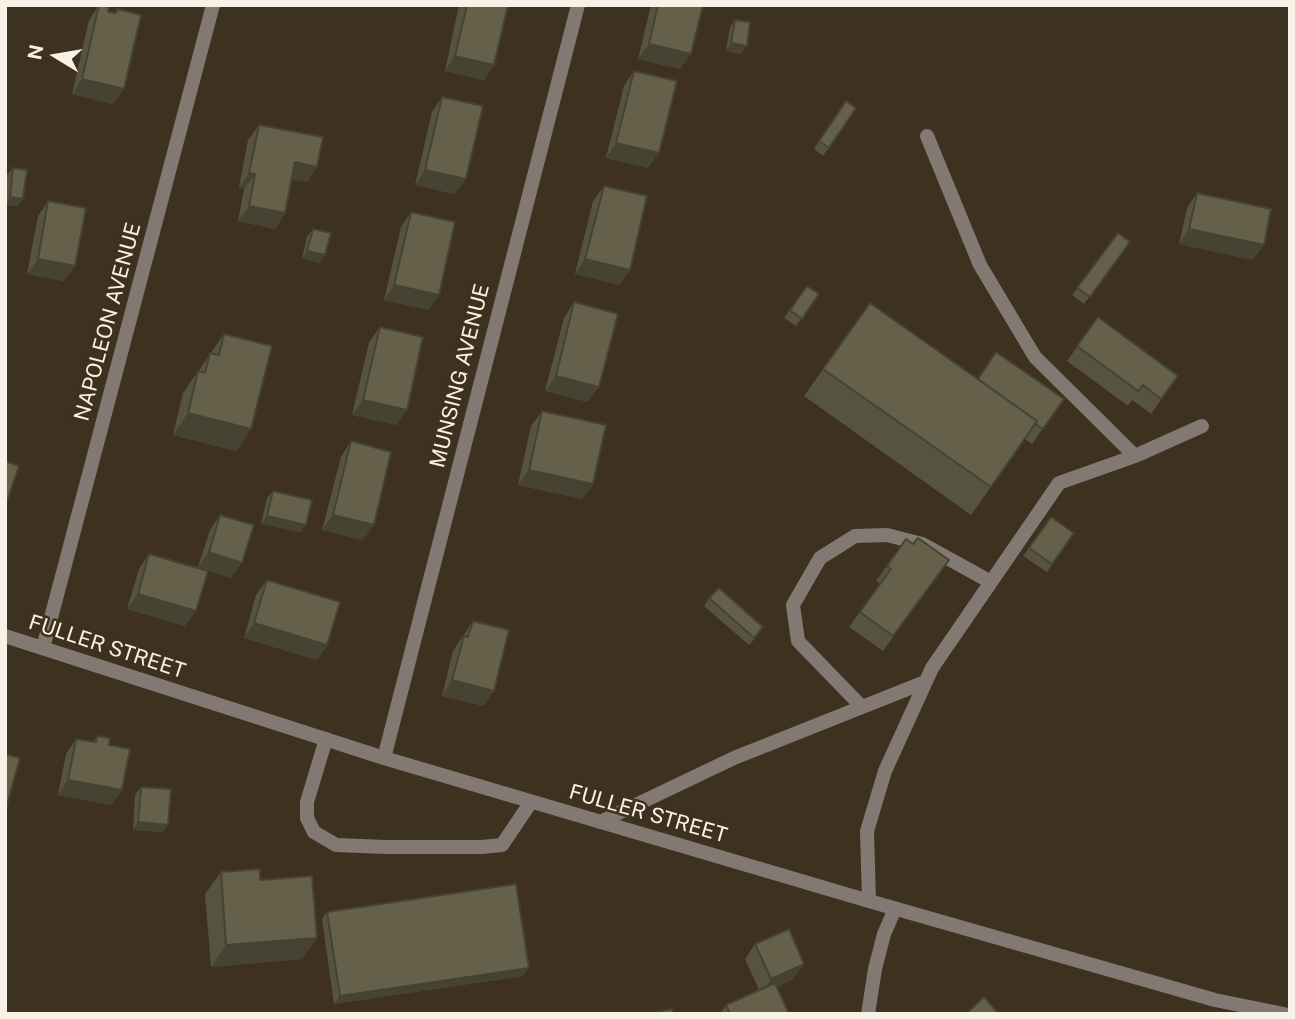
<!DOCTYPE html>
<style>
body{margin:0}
#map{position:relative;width:1295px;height:1019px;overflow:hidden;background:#3e311f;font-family:"Public Sans",sans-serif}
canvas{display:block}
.frame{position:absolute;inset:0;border:7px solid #faf1e6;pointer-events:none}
.north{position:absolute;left:21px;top:21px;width:70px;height:70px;-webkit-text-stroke:5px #3e311f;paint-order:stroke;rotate:281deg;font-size:19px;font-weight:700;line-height:28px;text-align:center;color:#faf1e6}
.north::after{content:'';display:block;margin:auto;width:24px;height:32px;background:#faf1e6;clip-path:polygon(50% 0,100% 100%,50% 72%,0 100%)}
</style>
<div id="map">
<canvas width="1295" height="1019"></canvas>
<div class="frame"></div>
<div class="north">N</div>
</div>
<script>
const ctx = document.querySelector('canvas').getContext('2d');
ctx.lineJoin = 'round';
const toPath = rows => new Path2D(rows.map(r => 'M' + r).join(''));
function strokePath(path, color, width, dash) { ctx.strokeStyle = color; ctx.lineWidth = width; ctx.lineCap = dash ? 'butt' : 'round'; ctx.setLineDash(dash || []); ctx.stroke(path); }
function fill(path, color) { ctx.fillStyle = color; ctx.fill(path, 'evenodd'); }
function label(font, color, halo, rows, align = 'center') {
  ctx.font = font + ' "Public Sans",sans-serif'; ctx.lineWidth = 5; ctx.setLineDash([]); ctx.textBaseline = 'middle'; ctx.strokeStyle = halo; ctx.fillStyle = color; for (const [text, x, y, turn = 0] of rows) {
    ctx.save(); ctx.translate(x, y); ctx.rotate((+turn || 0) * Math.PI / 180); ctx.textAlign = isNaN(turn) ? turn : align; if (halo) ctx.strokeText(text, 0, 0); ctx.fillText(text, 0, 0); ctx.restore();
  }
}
strokePath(toPath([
 [927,136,980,265,1035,357,1135,456],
 [862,707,798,641,793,605,820,558,855,536,887,535,922,544,991,582],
 [326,739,307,802,307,818,314,832,336,845,386,847,482,847,502,845,531,802],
 [600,822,734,758,925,682],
 [869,901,867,831,885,771,932,668,1059,483,1135,456,1202,426]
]), '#837973', 14);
strokePath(toPath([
 [43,648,213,5],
 [384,758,578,5],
 [868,1014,875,969,884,934,895,909]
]), '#837973', 14);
strokePath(toPath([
 [5,636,384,758,869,901,1215,1000,1284,1014]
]), '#837973', 14);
fill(toPath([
 [99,5,108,12,114,13,117,9,124,89,113,104,72,94,89,20],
 [459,5,508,5,494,65,484,80,445,71],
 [651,5,703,5,680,69,638,59],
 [735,20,741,54,726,51,730,27],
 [634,71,648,168,606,158,624,86],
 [442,97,455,194,415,185,432,112],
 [846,101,856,108,823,156,814,149],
 [259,125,317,167,307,182,291,179,285,213,275,229,238,221,244,189,239,188,248,140],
 [13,168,18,206,5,205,7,175],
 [604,186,630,270,619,285,575,274,593,201],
 [1197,193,1253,260,1179,244,1187,208],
 [48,201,64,281,27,274,38,216],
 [411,212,439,295,428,310,384,300,401,227],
 [313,229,320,263,302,258,307,237],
 [1118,233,1130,242,1084,304,1072,295],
 [807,286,819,294,796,326,784,318],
 [574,302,588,402,545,391,564,318],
 [870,303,977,379,1064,399,1032,444,1025,439,971,515,804,396],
 [1098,317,1178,376,1151,414,1132,400,1128,406,1067,361],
 [380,327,396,425,352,415,369,342],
 [224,334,251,429,236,451,173,435,183,393],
 [542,411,593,484,582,499,518,485,531,426],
 [351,441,363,540,322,530,341,457],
 [273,491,306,525,300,532,261,524,267,498],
 [220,515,231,578,198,567,210,530],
 [1051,517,1074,533,1047,572,1023,556],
 [906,539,913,544,949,560,883,651,849,627,880,583,876,581],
 [149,554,185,626,127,609,139,569],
 [267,580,327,645,317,660,244,638,256,595],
 [709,598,758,635,749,645,704,606],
 [473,621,484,706,442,696,453,651],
 [97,736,109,745,122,790,111,805,58,795,66,754,76,739,93,742],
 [141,787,163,832,133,830,135,795],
 [221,872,317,938,302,959,211,967,205,894],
 [327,912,523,976,334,1004,322,919],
 [755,944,804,964,793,979,777,987,789,1014,720,1014,726,1005,759,990,745,959]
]), '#56533f');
fill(toPath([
 [731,43,747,46,741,54,726,51],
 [649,44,691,54,680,69,638,59],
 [455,56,494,65,484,80,445,71],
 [82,79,124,89,113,104,72,94],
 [616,143,659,153,648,168,606,158],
 [295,162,317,167,307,182,284,177],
 [425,170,466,179,455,194,415,185],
 [249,173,255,174,244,189,239,188],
 [10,197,23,199,18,206,5,205],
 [249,206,285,213,275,229,238,221],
 [1189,229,1264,245,1253,260,1179,244],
 [307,251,325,255,320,263,302,258],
 [38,259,75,266,64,281,27,274],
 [585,259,630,270,619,285,575,274],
 [394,285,439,295,428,310,384,300],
 [556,376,599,387,588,402,545,391],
 [363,400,407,410,396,425,352,415],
 [188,413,251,429,236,451,173,435],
 [529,470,593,484,582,499,518,485],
 [333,515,374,525,363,540,322,530],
 [267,516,306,525,300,532,261,524],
 [209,552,242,563,231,578,198,567],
 [138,594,196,611,185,626,127,609],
 [254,623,327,645,317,660,244,638],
 [452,680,494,691,484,706,442,696],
 [68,780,122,790,111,805,58,795],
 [138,822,168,825,163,832,133,830],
 [317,938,302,959,211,967,226,945],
 [804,964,793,979,761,994,771,979],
 [529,968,523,976,334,1004,340,996]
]), '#464333');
const building = toPath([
 [99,5,109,7,108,12,116,13,117,9,141,15,124,89,82,79,99,5],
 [467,5,508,5,494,65,455,56,467,5],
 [658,5,703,5,691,54,649,44,658,5],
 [735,20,750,22,747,46,731,43,735,20],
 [634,71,677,81,659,153,616,143,634,71],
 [442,97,483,106,466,179,425,170,442,97],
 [846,101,856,108,829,148,819,141,846,101],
 [259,125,323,137,317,167,295,162,285,213,249,206,255,174,249,173,259,125],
 [13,168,27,170,23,199,10,197,13,168],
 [604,186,647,196,630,270,585,259,604,186],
 [1197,193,1271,209,1264,245,1189,229,1197,193],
 [48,201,86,208,75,266,38,259,48,201],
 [411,212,455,222,439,295,394,285,411,212],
 [313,229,331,233,325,255,307,251,313,229],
 [1118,233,1130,242,1090,297,1077,288,1118,233],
 [807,286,819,294,802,319,790,310,807,286],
 [574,302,618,314,599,387,556,376,574,302],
 [870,303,1037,421,991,487,823,369,870,303],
 [1098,317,1178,376,1161,399,1143,385,1138,391,1077,346,1098,317],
 [380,327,423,337,407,410,363,400,380,327],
 [224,334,272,346,251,429,188,413,198,371,205,373,210,353,219,355,224,334],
 [996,352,1064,399,1043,429,1035,424,1037,421,978,379,996,352],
 [542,411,606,425,593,484,529,470,542,411],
 [351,441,391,452,374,525,333,515,351,441],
 [5,461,19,466,5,507,5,461],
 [273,491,312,500,306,525,267,516,273,491],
 [220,515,254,525,242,563,209,552,220,515],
 [1051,517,1074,533,1052,564,1029,548,1051,517],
 [918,538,949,560,893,636,860,612,891,569,887,566,906,539,913,544,918,538],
 [149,554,208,571,196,611,138,594,149,554],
 [267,580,340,602,327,645,254,623,267,580],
 [719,588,763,627,754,638,709,598,719,588],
 [473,621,509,630,494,691,452,680,464,636,468,637,473,621],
 [97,736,110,738,109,745,130,749,122,790,68,780,76,739,96,742,97,736],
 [5,754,20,758,5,812,5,754],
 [141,787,171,789,168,825,138,822,141,787],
 [260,869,260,880,312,876,317,938,226,945,221,872,260,869],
 [516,884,529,968,340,996,327,912,516,884],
 [789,929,804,964,771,979,755,944,789,929],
 [775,983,789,1014,730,1014,726,1005,775,983],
 [984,997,999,1014,966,1014,984,997],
 [672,1009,673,1014,653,1014,653,1013,672,1009]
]);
fill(building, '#646049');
strokePath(building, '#464333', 2);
label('21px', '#faf1e6', '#3e311f', [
 ["NAPOLEON AVENUE",108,322,-75],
 ["MUNSING AVENUE",460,376,-76],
 ["FULLER STREET",107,647,18],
 ["FULLER STREET",648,814,16]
]);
</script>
